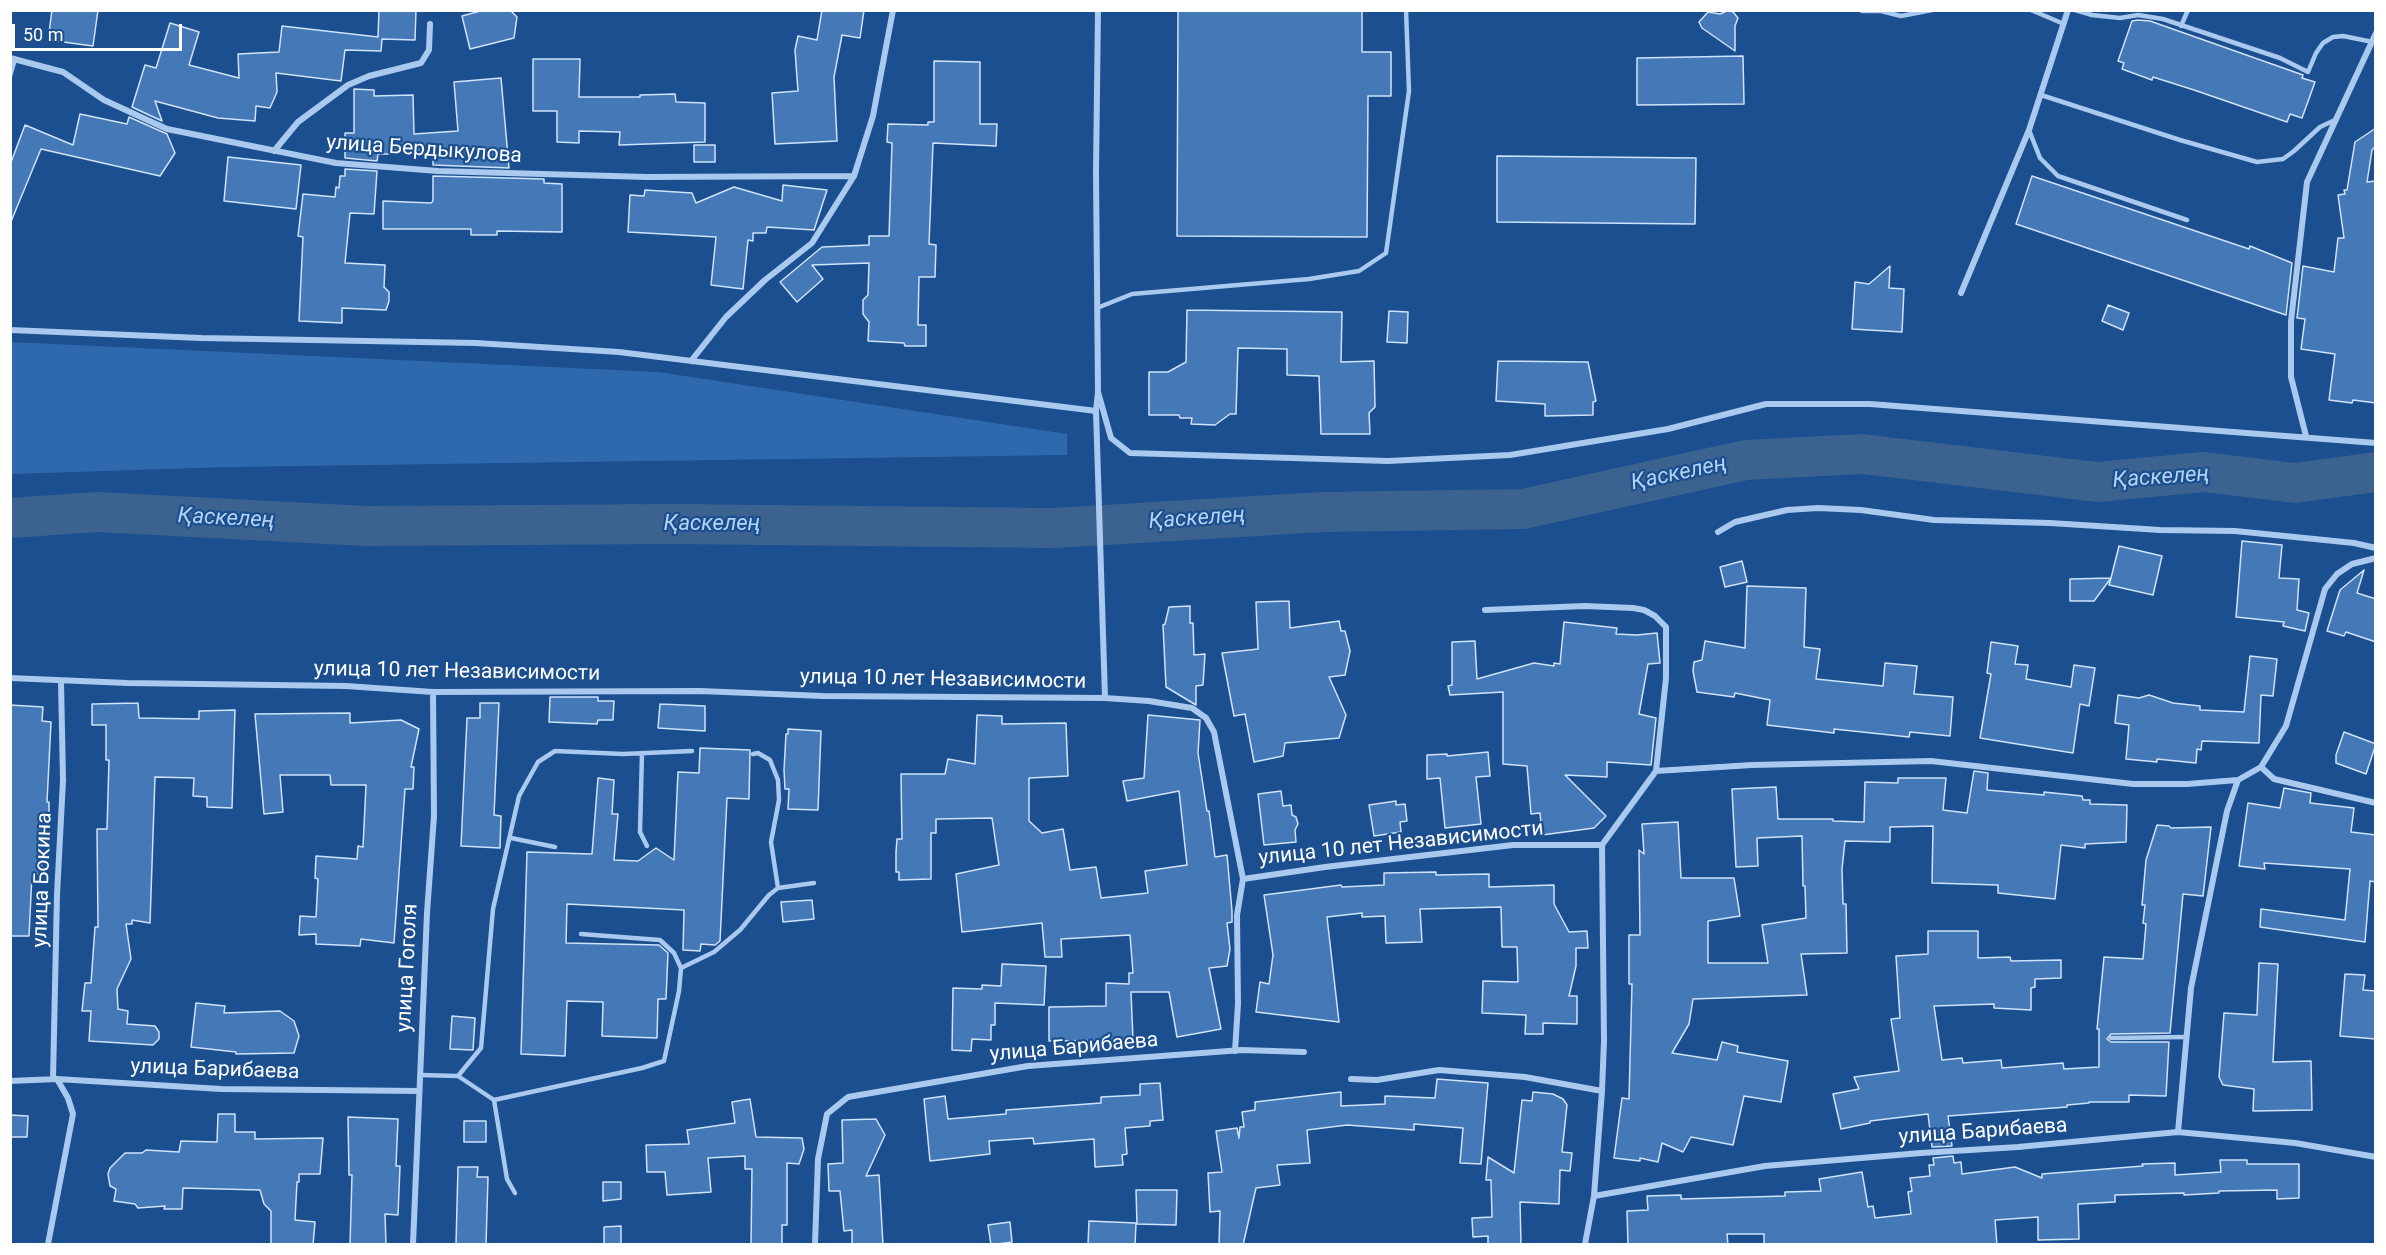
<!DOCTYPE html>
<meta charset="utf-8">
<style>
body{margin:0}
#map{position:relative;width:2386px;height:1255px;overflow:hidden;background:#1b4f8f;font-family:Roboto,sans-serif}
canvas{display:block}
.frame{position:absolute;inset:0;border:12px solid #fff;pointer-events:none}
.scale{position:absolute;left:12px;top:24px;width:170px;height:27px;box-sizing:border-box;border:3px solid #fff;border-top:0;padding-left:8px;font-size:18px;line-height:21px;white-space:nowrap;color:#fff;-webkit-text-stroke:4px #1b4f8f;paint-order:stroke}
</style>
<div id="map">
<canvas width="2386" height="1255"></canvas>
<div class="frame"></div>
<div class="scale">50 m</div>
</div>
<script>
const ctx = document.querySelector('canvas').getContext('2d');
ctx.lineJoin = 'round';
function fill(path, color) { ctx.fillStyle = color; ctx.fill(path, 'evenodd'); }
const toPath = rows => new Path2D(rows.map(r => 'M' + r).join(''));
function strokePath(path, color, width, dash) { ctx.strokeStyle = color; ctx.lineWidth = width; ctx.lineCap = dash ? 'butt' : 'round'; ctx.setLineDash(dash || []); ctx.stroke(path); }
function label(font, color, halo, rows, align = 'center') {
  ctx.font = font + ' Roboto,sans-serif'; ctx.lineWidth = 4.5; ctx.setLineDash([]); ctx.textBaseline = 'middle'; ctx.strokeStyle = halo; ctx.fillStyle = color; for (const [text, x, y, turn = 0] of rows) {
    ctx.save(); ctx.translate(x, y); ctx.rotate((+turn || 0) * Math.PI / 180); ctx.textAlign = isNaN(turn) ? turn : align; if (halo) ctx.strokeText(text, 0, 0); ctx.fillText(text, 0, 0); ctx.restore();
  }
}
fill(toPath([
 [11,342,658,372,1067,434,1067,455,230,467,11,474]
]), '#2e69ad');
strokePath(toPath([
 [10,518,97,512,366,526,673,524,1054,528,1323,512,1523,509,1746,460,1862,454,2097,482,2204,472,2295,483,2376,472]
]), '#3c6290', 40);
const building = toPath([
 [52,10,98,10,93,46,48,40,52,10],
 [379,10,416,10,415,40,382,39,381,51,345,50,341,81,276,73,277,92,270,108,256,106,255,121,218,118,155,101,162,121,132,107,145,65,156,68,170,23,199,32,189,65,239,78,238,54,279,52,282,26,378,37,379,10],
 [484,10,510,10,517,17,514,38,470,49,462,16,484,10],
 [822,10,864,10,860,38,842,35,834,77,837,141,775,144,772,93,798,91,795,50,798,36,817,40,822,10],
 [1178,10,1362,10,1362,52,1391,52,1391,96,1368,96,1367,237,1177,236,1178,10],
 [1729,10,1733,12,1738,18,1735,26,1735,51,1702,28,1699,22,1708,12,1720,14,1729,10],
 [2138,20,2150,21,2303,75,2302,78,2315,82,2302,118,2290,114,2287,122,2194,90,2153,77,2152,80,2122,69,2124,63,2118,61,2132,21,2138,20],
 [1743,56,1744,104,1637,105,1637,58,1743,56],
 [533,59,580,59,579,97,640,97,640,95,675,94,676,102,705,103,705,142,619,145,620,132,579,131,579,143,557,142,557,111,533,111,533,59],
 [934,61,980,62,980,124,997,124,996,146,933,143,929,244,936,245,935,277,919,277,918,325,926,325,926,346,905,346,904,343,868,341,869,322,863,314,863,300,868,295,869,263,812,265,823,279,797,302,780,282,822,247,869,245,869,236,889,236,892,143,887,142,888,124,928,125,928,122,934,122,934,61],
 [501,78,509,168,433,165,433,150,393,150,393,154,378,154,377,161,345,158,345,133,354,133,354,89,374,90,374,96,413,95,414,134,458,131,454,82,501,78],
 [80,114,127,124,129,117,167,134,175,153,160,176,41,149,10,224,10,165,25,125,73,145,80,114],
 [2376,128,2376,146,2372,150,2367,182,2376,181,2376,403,2353,400,2352,403,2329,400,2335,354,2301,349,2305,319,2297,318,2303,266,2334,272,2338,238,2344,238,2338,195,2345,194,2344,190,2347,190,2355,142,2376,128],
 [694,145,715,145,715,162,694,162,694,145],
 [1497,156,1696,158,1695,224,1497,222,1497,156],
 [228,157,301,165,296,209,224,201,228,157],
 [345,169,377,171,374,214,350,213,345,263,385,265,384,287,389,292,389,301,386,310,342,308,342,323,299,321,303,237,298,236,303,194,335,197,336,187,339,188,340,176,345,176,345,169],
 [433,176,544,179,544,183,562,184,562,232,497,231,497,235,471,235,471,229,383,229,383,201,431,203,433,201,433,176],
 [2032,176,2249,249,2250,246,2292,263,2286,315,2016,224,2032,176],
 [783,185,827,190,814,230,767,227,766,233,753,233,753,241,748,240,743,289,711,285,716,237,628,232,630,195,644,196,645,190,692,193,696,203,734,187,782,201,783,185],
 [1890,266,1889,288,1904,289,1902,332,1852,329,1855,282,1869,284,1890,266],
 [2108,305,2129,313,2123,330,2102,321,2108,305],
 [1187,310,1342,312,1341,362,1374,361,1375,407,1369,413,1370,434,1321,434,1319,376,1287,375,1287,349,1238,348,1236,414,1230,414,1215,425,1191,424,1192,418,1180,418,1179,415,1149,415,1149,372,1168,372,1186,362,1187,310],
 [1389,311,1408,312,1407,343,1387,342,1389,311],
 [1498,361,1588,362,1596,401,1593,402,1593,415,1545,416,1545,404,1496,401,1498,361],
 [2242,541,2282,545,2279,578,2299,579,2297,610,2309,613,2305,631,2283,626,2284,622,2236,617,2242,541],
 [2119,546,2162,556,2153,595,2109,585,2111,578,2094,601,2070,601,2070,579,2111,578,2119,546],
 [1742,561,1747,582,1725,587,1720,567,1742,561],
 [2364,570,2357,593,2376,599,2376,642,2346,632,2344,636,2327,631,2340,590,2364,570],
 [1747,586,1806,588,1804,647,1820,649,1816,679,1883,686,1885,663,1917,666,1914,694,1953,697,1950,736,1910,732,1909,737,1834,729,1834,733,1767,725,1770,700,1735,693,1734,697,1697,692,1693,671,1694,662,1702,660,1705,641,1745,648,1747,586],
 [1289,601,1290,628,1339,621,1341,631,1345,631,1350,651,1345,675,1329,677,1346,715,1339,738,1285,743,1283,756,1254,762,1245,714,1234,716,1222,653,1258,649,1256,602,1289,601],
 [1190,606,1190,623,1193,623,1194,655,1205,654,1203,685,1196,686,1196,705,1166,687,1163,625,1165,624,1169,607,1190,606],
 [1564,622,1617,628,1616,634,1637,635,1657,633,1660,663,1648,664,1639,714,1656,718,1651,765,1607,762,1607,777,1565,775,1606,816,1594,828,1542,835,1540,813,1531,814,1527,766,1503,764,1503,692,1450,695,1448,686,1452,685,1452,642,1475,641,1477,679,1534,663,1554,666,1554,663,1560,664,1564,622],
 [1991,642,2018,646,2015,664,2028,665,2026,679,2071,687,2074,665,2095,668,2089,706,2080,704,2073,753,1980,738,1991,674,1987,673,1991,642],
 [2250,656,2277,659,2273,696,2261,695,2259,743,2202,741,2201,750,2197,749,2196,763,2157,759,2157,762,2126,759,2129,725,2115,723,2118,695,2139,698,2149,695,2173,703,2200,706,2200,710,2244,712,2250,656],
 [550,697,598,697,598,701,614,701,613,720,598,720,597,724,549,722,550,697],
 [138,703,139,718,199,719,199,711,235,710,232,808,207,807,207,797,193,796,194,778,155,777,150,923,132,920,132,924,126,924,131,959,117,989,118,1009,128,1011,127,1024,155,1026,159,1032,159,1039,153,1045,89,1041,91,1011,82,1011,85,983,91,983,95,927,98,927,97,829,107,829,109,760,106,760,106,725,92,725,92,704,138,703],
 [480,703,499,703,494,815,501,816,500,848,461,846,467,718,480,718,480,703],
 [660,704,705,706,705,731,658,728,660,704],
 [10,705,43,707,42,721,51,722,47,802,49,802,49,812,37,851,43,851,41,874,32,874,29,936,10,936,10,705],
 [350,713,350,723,401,720,419,729,411,767,414,767,413,789,405,789,394,943,361,939,360,946,316,944,316,934,299,935,300,916,316,917,318,879,315,878,316,856,357,859,358,846,363,847,366,785,331,785,330,775,280,775,283,812,264,814,255,714,350,713],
 [977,715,1002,716,1002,724,1066,723,1068,776,1029,778,1029,821,1042,833,1063,829,1070,870,1096,867,1101,898,1148,893,1145,871,1187,865,1179,791,1127,801,1123,781,1144,778,1148,715,1200,720,1198,753,1207,811,1209,811,1215,857,1227,855,1232,911,1232,922,1227,923,1230,949,1227,966,1209,968,1221,1029,1177,1037,1169,992,1131,992,1133,1040,1049,1041,1049,1007,1106,1006,1106,983,1129,984,1129,973,1133,973,1130,935,1061,939,1062,957,1045,957,1042,923,962,932,956,874,999,865,992,818,936,819,936,833,931,833,931,879,899,880,899,872,896,872,896,852,897,839,902,839,901,774,945,774,948,759,975,764,977,715],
 [788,729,821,731,818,810,788,809,789,789,785,789,784,770,786,734,788,734,788,729],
 [2344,732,2376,744,2366,774,2336,763,2336,755,2344,732],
 [700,748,750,750,749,799,727,798,720,941,715,945,701,944,700,951,683,950,684,910,567,904,566,943,659,945,668,953,666,999,658,999,657,1038,602,1036,603,1002,567,1001,565,1056,521,1054,527,852,592,854,598,778,614,780,612,814,618,814,614,860,638,861,656,848,674,860,678,772,699,773,700,748],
 [1488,752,1490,776,1476,777,1481,824,1445,828,1440,778,1427,779,1427,755,1447,754,1447,756,1488,752],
 [1974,771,1988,773,1987,790,2044,795,2044,792,2082,796,2083,800,2090,800,2090,804,2127,805,2126,842,2085,844,2085,848,2061,845,2055,899,1998,893,1998,885,1932,883,1933,826,1890,827,1890,842,1845,841,1842,869,1843,904,1846,904,1847,953,1801,954,1807,995,1693,999,1689,1024,1672,1053,1717,1060,1722,1042,1738,1046,1737,1052,1788,1061,1781,1102,1744,1096,1733,1145,1691,1137,1683,1152,1662,1143,1658,1162,1640,1158,1640,1161,1614,1158,1622,1098,1629,1099,1632,984,1629,984,1629,935,1640,935,1639,850,1644,854,1642,824,1678,822,1681,878,1734,878,1740,916,1708,921,1708,963,1768,963,1762,925,1806,918,1805,886,1803,886,1802,836,1757,838,1758,866,1736,867,1732,789,1776,787,1778,819,1833,819,1833,821,1864,822,1865,782,1898,783,1898,778,1946,778,1943,810,1967,813,1974,771],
 [2284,788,2311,793,2310,803,2354,808,2351,832,2376,835,2376,882,2370,881,2365,942,2260,927,2261,909,2345,920,2350,869,2264,863,2265,869,2239,866,2248,803,2280,808,2284,788],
 [1281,791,1283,806,1291,805,1292,815,1296,817,1298,824,1295,830,1296,842,1264,845,1258,794,1281,791],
 [1396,801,1396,805,1405,804,1407,821,1400,822,1401,832,1374,836,1369,805,1396,801],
 [2157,825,2169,826,2171,828,2211,827,2203,896,2183,894,2170,1033,2111,1034,2107,1039,2111,1042,2169,1042,2166,1096,2129,1095,2129,1102,2089,1102,2089,1103,2067,1105,2067,1107,1948,1116,1952,1146,1932,1147,1928,1114,1870,1121,1870,1123,1841,1129,1833,1094,1859,1089,1854,1077,1899,1071,1891,1019,1900,1018,1896,956,1928,954,1928,931,1978,931,1978,958,2010,957,2011,961,2061,960,2061,978,2035,979,2035,987,2031,988,2031,1010,1994,1008,1994,1004,1934,1006,1942,1060,1962,1058,1963,1063,2001,1060,2002,1068,2063,1063,2064,1069,2099,1067,2099,1029,2097,1029,2104,957,2143,959,2146,924,2143,923,2145,905,2142,905,2146,860,2157,825],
 [1436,872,1436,875,1489,874,1489,887,1554,885,1554,904,1569,932,1587,931,1588,948,1576,948,1576,966,1569,996,1577,996,1577,1024,1543,1023,1543,1034,1525,1034,1526,1015,1482,1013,1483,981,1518,982,1517,947,1502,947,1501,907,1420,909,1422,942,1386,943,1385,916,1362,917,1362,913,1327,917,1339,1022,1256,1012,1260,982,1269,984,1273,955,1264,895,1341,885,1342,887,1384,885,1384,873,1436,872],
 [812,900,814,919,783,922,781,902,812,900],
 [2259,963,2278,964,2273,1062,2311,1061,2312,1110,2253,1111,2254,1089,2223,1085,2219,1077,2224,1013,2257,1015,2259,963],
 [1002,964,1046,966,1044,1005,995,1003,995,1025,991,1025,991,1040,972,1039,971,1051,952,1050,953,988,982,989,982,985,1001,986,1002,964],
 [2345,974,2365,975,2363,990,2376,991,2376,1039,2340,1036,2345,974],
 [196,1003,225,1006,224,1013,280,1011,294,1021,299,1036,294,1053,236,1054,236,1052,191,1047,196,1003],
 [452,1016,475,1018,473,1050,450,1049,452,1016],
 [1437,1079,1488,1083,1481,1164,1460,1163,1463,1128,1414,1124,1414,1130,1347,1125,1307,1130,1310,1163,1277,1165,1280,1185,1256,1188,1243,1245,1219,1245,1220,1211,1210,1212,1208,1173,1222,1172,1216,1131,1237,1128,1239,1138,1240,1127,1244,1127,1242,1112,1255,1110,1255,1102,1341,1092,1341,1106,1385,1104,1385,1096,1435,1098,1437,1079],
 [1160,1083,1163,1120,1150,1121,1150,1126,1125,1128,1127,1154,1122,1155,1123,1165,1095,1167,1094,1139,1034,1144,1033,1138,989,1141,990,1154,930,1161,924,1099,945,1096,948,1119,1006,1114,1006,1110,1101,1103,1101,1097,1140,1095,1140,1084,1160,1083],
 [1533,1092,1553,1094,1563,1099,1567,1105,1562,1152,1572,1153,1570,1171,1560,1170,1559,1204,1520,1202,1521,1245,1488,1245,1488,1236,1473,1237,1472,1218,1492,1217,1491,1180,1486,1180,1488,1157,1514,1173,1522,1100,1532,1101,1533,1092],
 [750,1099,756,1137,802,1138,804,1149,799,1164,787,1163,787,1225,782,1225,782,1245,751,1245,752,1169,745,1169,745,1156,708,1158,711,1192,667,1195,665,1172,647,1172,646,1145,689,1144,687,1130,735,1123,732,1102,750,1099],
 [218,1114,235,1114,235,1132,255,1132,255,1139,323,1138,320,1174,299,1174,299,1182,297,1182,295,1220,315,1222,313,1245,271,1245,271,1211,264,1204,260,1190,183,1188,182,1209,164,1209,165,1206,138,1208,135,1204,114,1201,116,1189,110,1186,108,1174,110,1168,125,1153,142,1153,146,1150,179,1152,181,1141,217,1142,218,1114],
 [10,1115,28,1116,27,1137,10,1137,10,1115],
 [348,1117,398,1119,396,1166,400,1166,398,1215,385,1214,386,1245,350,1245,352,1175,349,1175,348,1117],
 [876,1119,885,1135,866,1176,879,1175,883,1245,852,1245,852,1230,844,1231,840,1191,829,1191,828,1164,843,1163,842,1120,876,1119],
 [464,1121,486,1121,486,1142,464,1142,464,1121],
 [1953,1156,1954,1163,1961,1162,1962,1174,2015,1167,2042,1178,2042,1174,2143,1166,2142,1164,2175,1163,2175,1175,2221,1172,2220,1160,2247,1160,2247,1164,2299,1164,2299,1198,2277,1199,2277,1190,2219,1191,2219,1193,2184,1195,2184,1193,2115,1195,2115,1202,2078,1204,2079,1239,2038,1240,2038,1217,1995,1220,1997,1245,1764,1245,1764,1234,1727,1234,1728,1245,1628,1245,1627,1211,1648,1210,1647,1196,1681,1195,1681,1199,1785,1196,1785,1192,1821,1191,1819,1179,1862,1172,1868,1207,1873,1206,1875,1218,1911,1214,1908,1192,1912,1191,1910,1178,1930,1176,1929,1165,1934,1165,1933,1158,1953,1156],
 [458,1167,478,1167,477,1177,488,1177,486,1245,456,1244,458,1167],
 [603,1182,621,1182,621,1199,603,1201,603,1182],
 [1136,1190,1177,1190,1176,1225,1137,1224,1136,1190],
 [1089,1221,1136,1223,1135,1245,1088,1245,1089,1221],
 [1010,1222,1012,1242,991,1245,988,1225,1010,1222],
 [621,1226,621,1245,604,1245,604,1227,621,1226]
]);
fill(building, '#4478b7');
strokePath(building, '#cfe3fa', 1.5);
strokePath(toPath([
 [2031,10,2064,24],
 [2075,10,2092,15,2120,18,2138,15,2163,19,2280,58,2308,72,2316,53,2323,43,2333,37,2343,36,2373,42],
 [1862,11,1881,11,1901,16,1932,10],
 [2181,26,2188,10],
 [10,76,15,59],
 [2041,95,2180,140,2257,162,2283,159,2294,151,2320,127,2335,120],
 [2029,130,2040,158,2058,176,2187,220],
 [1097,308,1132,294,1309,279,1359,271,1386,253,1409,91,1406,10],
 [642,753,640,832,647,846],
 [753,754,758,753,770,760,778,780,779,800,771,842,778,888],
 [511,838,555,847],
 [581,934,660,940,674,953,681,968],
 [2111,1038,2186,1037],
 [420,1075,458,1076,494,1100,642,1068,664,1061,679,991,681,968,714,952,740,930,769,895,778,888,814,883],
 [458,1076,481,1048,493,909,519,796,538,762,555,751,623,754,692,751],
 [494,1100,507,1179,515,1193]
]), '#a9c9ee', 4.5);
strokePath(toPath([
 [1098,10,1096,172,1098,392,1096,411,1105,698],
 [10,58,63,72,104,100,167,129,336,163,438,171,647,177,854,176],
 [274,151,298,122,348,85,369,76,421,63,429,50,430,24],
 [1961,293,2029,130,2068,10],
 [10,330,201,338,476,343,619,352,1096,411],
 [691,361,726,317,765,280,812,243,854,176,873,116,893,10],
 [1098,392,1111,438,1130,453,1388,461,1510,455,1668,429,1766,404,1870,404,2376,443],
 [2306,436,2291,377,2291,321,2307,182,2376,33],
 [1718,532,1735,522,1787,510,1818,508,1861,510,1934,520,2050,523,2160,530,2235,531,2354,543,2376,548],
 [1485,610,1585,606,1633,608,1644,610,1655,616,1666,627,1666,678,1656,771],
 [10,678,127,683,346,686,433,692,700,691,823,696,1105,698,1149,701,1192,708,1206,718,1214,732,1243,879,1325,867,1513,845,1602,845],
 [2261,767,2274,779,2376,803],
 [1602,845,1656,771,1752,765,1931,761,2133,784,2187,784,2238,780,2261,767,2286,726,2325,589,2337,574,2352,564,2376,558],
 [1235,1051,1238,1004,1237,915,1243,879],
 [53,1079,57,895,63,780,61,682],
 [1351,1079,1377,1080,1439,1070,1525,1077,1602,1091],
 [10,1081,57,1079,221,1089,419,1091],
 [2178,1132,2191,988,2227,811,2238,780],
 [1594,1196,1765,1166,1921,1153,2018,1147,2178,1132,2295,1143,2376,1157],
 [48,1244,73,1114,68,1098,57,1079],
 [413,1244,427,913,434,816,433,692],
 [815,1244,818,1159,827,1114,848,1097,1028,1066,1242,1050,1304,1052],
 [1585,1244,1594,1196,1602,1091,1604,1041,1602,845]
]), '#a9c9ee', 6);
label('21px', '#fff', '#1b4f8f', [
 ["улица Бердыкулова",424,150,4],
 ["улица 10 лет Независимости",457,672,1],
 ["улица 10 лет Независимости",943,680,1],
 ["улица 10 лет Независимости",1401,844,-6],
 ["улица Бокина",43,880,-88],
 ["улица Гоголя",408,968,-87],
 ["улица Барибаева",1074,1048,-5],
 ["улица Барибаева",215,1070,2],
 ["улица Барибаева",1983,1132,-4]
]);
label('italic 22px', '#b5d3f5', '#1b4f8f', [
 ["Қаскелең",1679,474,-12],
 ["Қаскелең",2161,478,-4],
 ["Қаскелең",226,519,3],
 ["Қаскелең",1197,519,-4],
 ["Қаскелең",712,524]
]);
</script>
